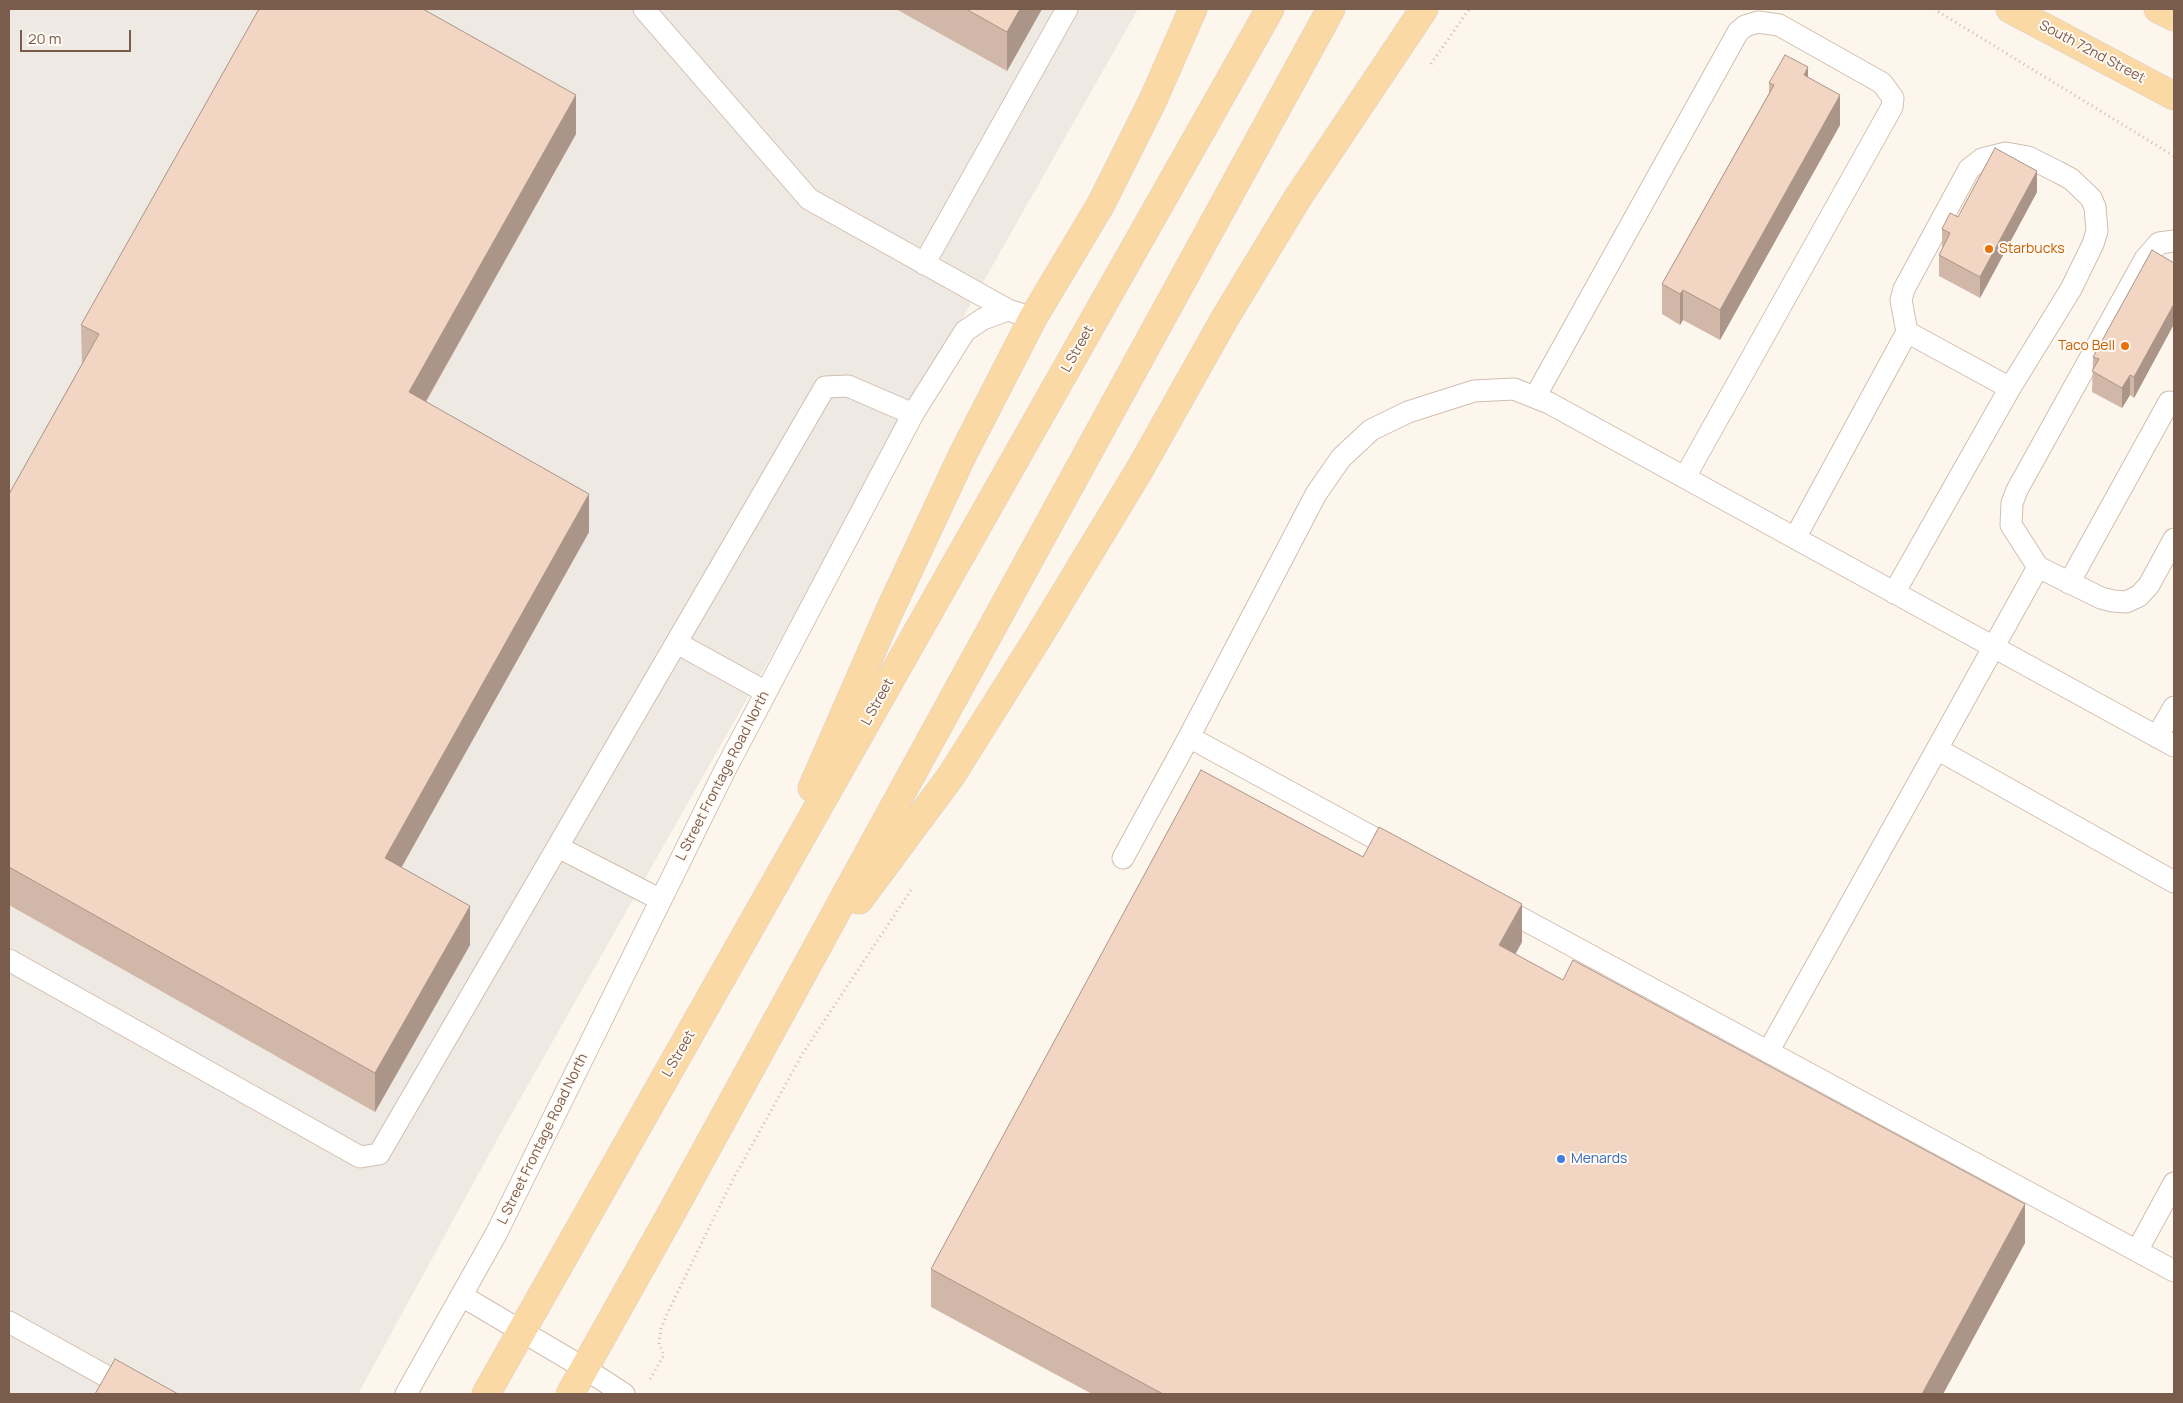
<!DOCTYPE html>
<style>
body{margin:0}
#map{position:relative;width:2183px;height:1403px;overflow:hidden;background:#fdf6ec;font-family:Manrope,sans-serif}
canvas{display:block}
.frame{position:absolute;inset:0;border:10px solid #7a5c4d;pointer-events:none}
.scale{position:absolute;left:20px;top:30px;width:111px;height:22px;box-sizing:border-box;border:2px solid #7a5c4d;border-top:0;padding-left:6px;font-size:15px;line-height:18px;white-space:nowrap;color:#7a5c4d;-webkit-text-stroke:4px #fffaf3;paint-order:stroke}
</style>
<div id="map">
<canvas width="2183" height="1403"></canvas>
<div class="frame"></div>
<div class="scale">20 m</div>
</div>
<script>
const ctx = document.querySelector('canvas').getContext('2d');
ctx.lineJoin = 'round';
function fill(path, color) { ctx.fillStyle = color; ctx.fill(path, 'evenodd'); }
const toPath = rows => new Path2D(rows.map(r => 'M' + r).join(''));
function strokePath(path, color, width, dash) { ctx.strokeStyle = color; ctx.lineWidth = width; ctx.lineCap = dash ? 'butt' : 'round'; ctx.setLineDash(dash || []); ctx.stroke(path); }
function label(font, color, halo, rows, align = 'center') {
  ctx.font = font + ' Manrope,sans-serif'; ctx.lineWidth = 4; ctx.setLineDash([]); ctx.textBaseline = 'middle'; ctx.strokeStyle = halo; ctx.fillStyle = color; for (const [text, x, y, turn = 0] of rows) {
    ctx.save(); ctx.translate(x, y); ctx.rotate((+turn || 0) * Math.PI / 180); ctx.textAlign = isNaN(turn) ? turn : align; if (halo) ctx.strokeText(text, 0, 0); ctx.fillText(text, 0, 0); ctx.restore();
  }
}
fill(toPath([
 [9,9,1138,9,503,1129,358,1394,9,1394]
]), '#efe9e4');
const service = toPath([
 [644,9,809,199,1008,310],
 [924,264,1067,9],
 [1907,332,1901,300,1904,289,1969,169,1982,159,2006,153,2028,157,2058,172,2071,179,2091,198,2095,207,2097,231,2093,244,2071,289,2010,388],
 [1535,397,1738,32,1745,26,1758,22,1779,25,1882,83,1893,98,1892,107,1685,477],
 [1795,538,1907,332,2010,388,1894,593],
 [2174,539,2149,585,2139,596,2126,602,2113,601,2101,598,2038,567,1937,749,2174,882],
 [2038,567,2011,525,2012,503,2017,490,2145,259,2159,243,2174,241],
 [2069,583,2169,402,2174,405],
 [677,643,766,692],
 [1189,737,1398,851],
 [2157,737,2174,707],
 [558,847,661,900],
 [1123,858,1189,737,1316,494,1341,458,1371,430,1408,412,1474,391,1514,389,1549,403,2174,746],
 [1497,905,2174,1271],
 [9,960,360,1157,379,1154,825,387,848,386,913,414],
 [1768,1052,1937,749],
 [2137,1251,2174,1183],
 [462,1296,584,1368,624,1394],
 [9,1322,138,1394],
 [406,1394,496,1234,724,772,913,414,965,331,983,319,1008,310,1033,318]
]);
const primary = toPath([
 [2010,9,2174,96],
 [2158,9,2174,17],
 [812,788,889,612,962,456,1033,318,1101,204,1153,100,1193,9],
 [859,900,951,776,1039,636,1140,469,1225,318,1297,199,1424,9],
 [486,1394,1270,9],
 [570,1394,672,1212,1331,9]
]);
strokePath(service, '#d1beb0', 23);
strokePath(primary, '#dad1cd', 29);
strokePath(toPath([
 [1934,9,2174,156],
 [1431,64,1469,9],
 [650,1379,664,1355,659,1344,661,1329,667,1314,731,1183,803,1053,911,890]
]), '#d9b8a5', 3, [1, 4]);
strokePath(service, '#fff', 21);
strokePath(primary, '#fbd9a5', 28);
fill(toPath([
 [896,9,1042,9,1007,71],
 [1808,77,1840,125,1720,340,1683,320,1680,325,1662,314,1662,284,1769,93,1769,83],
 [576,134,426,402,589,532,401,867,470,945,375,1112,9,905,9,494,82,364,81,325],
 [2037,192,1980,298,1939,276,1939,255,1942,250,1942,229],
 [2174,263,2174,324,2134,398,2130,395,2122,408,2092,392,2093,357],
 [1522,942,1515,954,2025,1243,1943,1394,1092,1394,931,1307,931,1269]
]), '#d1b7a8');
fill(toPath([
 [1020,9,1042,9,1007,71,1007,32],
 [1808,67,1808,97,1804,75],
 [576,95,576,134,409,431,409,392],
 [1840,95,1840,125,1720,340,1720,310],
 [2037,171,2037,192,1980,298,1980,277],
 [1683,290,1683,320,1680,325,1680,294],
 [2174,304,2174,324,2134,398,2134,377],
 [2130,375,2130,395,2122,408,2122,388],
 [589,494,589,532,385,897,385,858],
 [1522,904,1522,942,1499,984,1499,945],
 [470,906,470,945,375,1112,375,1073],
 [2025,1204,2025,1243,1943,1394,1922,1394]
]), '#aa9588');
const building = toPath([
 [259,9,423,9,576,95,409,392,589,494,385,858,470,906,375,1073,9,867,9,494,99,334,81,325,259,9],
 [966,9,1020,9,1007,32,966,9],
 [1785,55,1808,67,1804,75,1840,95,1720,310,1683,290,1680,294,1662,284,1774,85,1769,83,1785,55],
 [1995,148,2037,171,1980,277,1939,255,1950,233,1942,229,1950,213,1958,217,1995,148],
 [2152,250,2174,263,2174,304,2134,377,2130,375,2122,388,2092,371,2099,359,2093,357,2152,250],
 [1201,770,1363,857,1379,827,1522,904,1499,945,1563,980,1573,960,2025,1204,1922,1394,1163,1394,931,1269,1201,770],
 [115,1359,178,1394,95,1394,115,1359]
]);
fill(building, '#f3d5c3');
strokePath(building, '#aa9588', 1);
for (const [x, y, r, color] of [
 [1989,249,5,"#e8710a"],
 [2125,346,5,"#e8710a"],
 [1561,1159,5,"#3f7fe0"]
]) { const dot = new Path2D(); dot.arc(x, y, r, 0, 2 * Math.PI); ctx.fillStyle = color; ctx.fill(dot); strokePath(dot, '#fffaf3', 2); }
label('14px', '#7a5c4d', '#fffaf3', [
 ["South 72nd Street",2092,52,28],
 ["L Street",1078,349,-61],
 ["L Street",878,702,-61],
 ["L Street Frontage Road North",723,776,-63],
 ["L Street",679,1054,-60],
 ["L Street Frontage Road North",543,1139,-64]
]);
label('14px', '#c56008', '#fffaf3', [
 ["Starbucks",1999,249],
 ["Taco Bell",2115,346,"right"]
], 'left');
label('14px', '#366cbe', '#fffaf3', [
 ["Menards",1571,1159]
], 'left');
</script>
